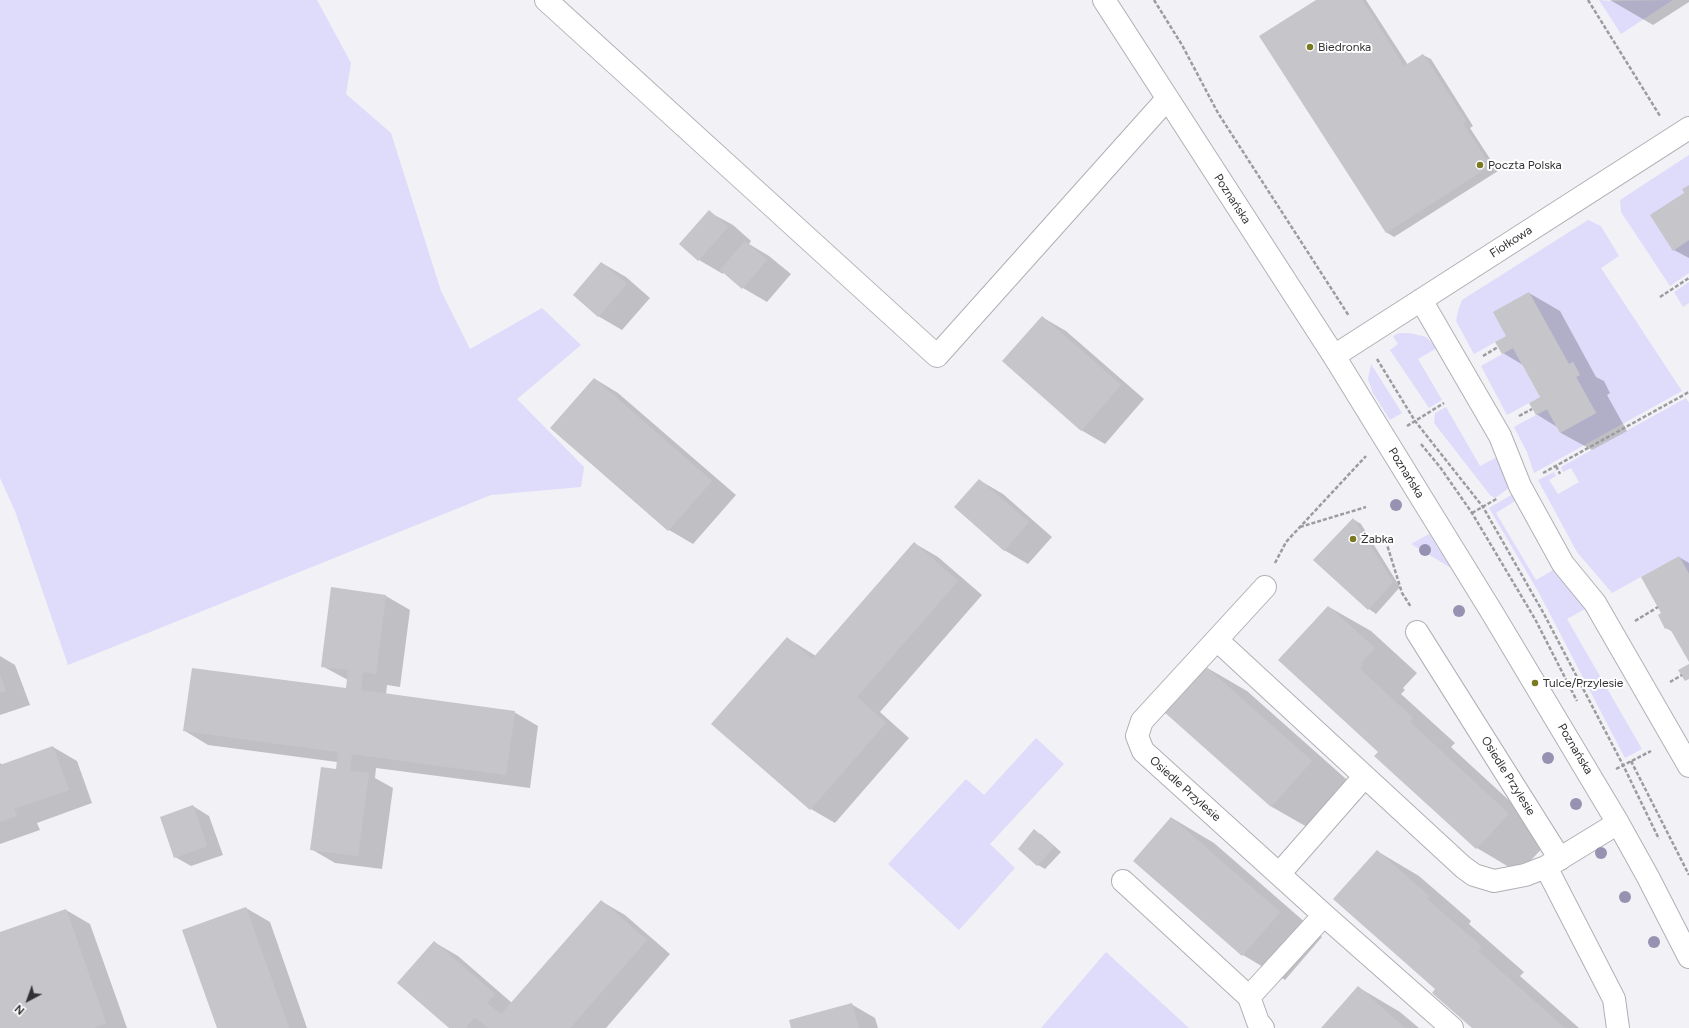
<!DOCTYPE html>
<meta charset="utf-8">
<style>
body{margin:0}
#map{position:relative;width:1689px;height:1028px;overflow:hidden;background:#f1f1f6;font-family:Figtree,sans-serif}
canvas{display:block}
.north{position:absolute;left:8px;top:980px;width:40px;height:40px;-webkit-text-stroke:3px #fff;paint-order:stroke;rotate:221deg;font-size:11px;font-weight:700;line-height:16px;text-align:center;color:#323234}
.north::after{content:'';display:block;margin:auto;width:14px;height:18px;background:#323234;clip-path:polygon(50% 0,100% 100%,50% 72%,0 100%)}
</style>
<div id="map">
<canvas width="1689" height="1028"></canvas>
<div class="north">N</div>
</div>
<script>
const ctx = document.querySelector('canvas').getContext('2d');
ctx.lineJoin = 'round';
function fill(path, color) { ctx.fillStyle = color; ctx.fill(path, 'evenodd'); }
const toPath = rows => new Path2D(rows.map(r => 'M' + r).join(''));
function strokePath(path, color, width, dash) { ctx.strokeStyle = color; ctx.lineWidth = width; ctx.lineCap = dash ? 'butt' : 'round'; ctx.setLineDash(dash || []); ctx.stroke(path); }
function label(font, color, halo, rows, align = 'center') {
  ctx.font = font + ' Figtree,sans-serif'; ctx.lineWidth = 4; ctx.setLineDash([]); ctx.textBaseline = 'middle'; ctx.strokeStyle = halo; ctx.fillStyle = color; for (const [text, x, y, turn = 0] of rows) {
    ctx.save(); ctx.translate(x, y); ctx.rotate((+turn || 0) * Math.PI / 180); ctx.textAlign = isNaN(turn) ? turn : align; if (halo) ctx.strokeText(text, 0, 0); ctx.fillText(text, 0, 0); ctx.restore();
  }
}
fill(toPath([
 [0,0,317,0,351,63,346,94,391,133,441,291,470,349,542,308,581,345,517,399,584,467,581,487,491,495,68,665,15,511,0,478],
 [1599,0,1610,1,1673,0,1621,34],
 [1689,155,1689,185,1682,189,1684,193,1673,250,1689,240,1689,273,1670,286,1621,212,1620,200],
 [1588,220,1601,226,1619,256,1601,268,1682,391,1534,473,1527,452,1514,427,1547,409,1560,433,1596,413,1576,377,1580,375,1573,362,1569,364,1506,336,1474,354,1456,321,1458,311,1462,300],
 [1689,282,1689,303,1683,307,1674,292],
 [1400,333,1410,333,1426,337,1437,348,1418,359,1442,400,1429,408,1390,350,1398,344,1393,336],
 [1513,348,1540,397,1507,415,1481,366],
 [1371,364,1402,413,1390,420,1373,393,1368,379],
 [1686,398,1689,403,1689,574,1679,556,1612,593,1577,552,1538,480,1554,472,1556,476,1549,480,1558,494,1579,482,1571,468,1563,472,1561,467],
 [1446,407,1480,466,1499,456,1509,488,1495,498,1490,495,1434,423,1435,413],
 [1513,494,1515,501,1496,513,1536,580,1555,569,1585,609,1567,619,1642,749,1625,758,1539,593,1489,508],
 [1429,534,1451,568,1411,544],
 [1036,738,1064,764,990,844,1015,868,959,930,888,864,966,779,984,795],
 [1106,952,1189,1028,1041,1028]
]), '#dedbfb');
fill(toPath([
 [1317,0,1366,0,1408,65,1423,55,1431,59,1473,126,1470,128,1498,171,1394,237,1386,232],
 [1610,0,1689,0,1689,2,1653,25],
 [1689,186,1689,258,1674,250,1686,193],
 [709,212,733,225,751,241,749,244,769,256,791,274,767,302,743,288,724,272,723,274,699,260],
 [602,263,626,277,650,298,622,330,598,316],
 [1529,293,1560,311,1596,377,1604,381,1610,393,1607,395,1627,431,1592,450,1561,433,1557,427,1536,414,1541,397,1523,365,1503,353,1507,336],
 [1042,317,1066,331,1144,399,1105,444,1081,430],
 [595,379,618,393,736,495,693,544,669,530,552,428],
 [979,480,1003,494,1052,537,1028,564,1004,550],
 [1353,519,1361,524,1400,587,1376,614,1369,609],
 [914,543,938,557,982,595,880,712,909,738,835,823,811,809,712,724,787,638,816,656],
 [1679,557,1689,563,1689,660,1673,632,1666,628,1663,613],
 [332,589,386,596,410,610,400,687,387,685,386,695,514,712,538,726,530,788,376,768,375,778,393,788,382,869,335,863,311,849,337,770,337,762,208,745,185,731,347,690,348,680,322,666],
 [1329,607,1371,631,1417,673,1403,688,1405,690,1401,694,1455,743,1451,747,1551,839,1519,873,1477,848,1376,756,1379,752],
 [0,656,15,665,30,705,0,715],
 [1204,666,1247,691,1354,786,1314,831,1272,807,1164,711],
 [53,747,77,761,92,803,37,823,40,830,0,844,0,763,3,765],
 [193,806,209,816,223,855,191,866,175,857],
 [1172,818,1214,843,1322,937,1285,980,1243,955],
 [1035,831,1042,835,1061,852,1045,869,1038,865],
 [1377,851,1419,876,1471,921,1469,924,1524,972,1520,976,1579,1028,1473,1028,1436,989],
 [601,901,625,915,670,954,606,1028,451,1028,434,942,458,956,512,1003],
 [246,908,270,922,307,1028,218,1028],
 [66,910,90,924,127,1028,0,1028,0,933],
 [1358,987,1400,1012,1419,1028,1322,1028],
 [851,1004,875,1018,878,1028,792,1028]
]), '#0003');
fill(toPath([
 [1316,0,1362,0,1404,66,1423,54,1466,121,1463,123,1490,166,1386,233,1259,36],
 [1689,185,1689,240,1673,251,1650,215,1684,193,1682,189],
 [709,210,728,227,698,261,679,244],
 [745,241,767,260,742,289,720,270],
 [601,262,627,284,598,317,573,295],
 [1529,292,1569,364,1573,362,1580,375,1576,377,1596,413,1560,433,1547,409,1536,415,1529,403,1540,397,1513,348,1502,354,1495,342,1506,336,1493,312],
 [1042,316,1121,385,1081,431,1002,361],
 [594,378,712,481,668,531,550,428],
 [979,479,1029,522,1004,551,954,507],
 [1353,518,1393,582,1368,610,1313,560],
 [914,542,958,581,857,697,886,723,810,810,711,724,787,637,812,659],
 [1679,556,1689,574,1689,662,1669,627,1665,629,1658,615,1661,613,1641,577],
 [331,587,386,595,376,674,363,672,361,690,515,711,506,775,352,754,350,771,369,773,358,856,310,850,321,767,336,769,338,752,183,731,192,668,346,688,348,670,321,667],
 [1328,606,1375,648,1361,663,1363,665,1360,669,1413,718,1410,722,1509,814,1476,849,1374,756,1378,752,1278,660],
 [1689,664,1689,679,1685,681,1678,670],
 [1204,665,1312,761,1271,807,1163,711],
 [0,675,6,691,0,693],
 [53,746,69,790,14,809,17,816,0,822,0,765],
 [193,805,207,846,174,858,160,817],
 [1171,817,1280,912,1242,956,1133,861],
 [1034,829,1054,847,1037,866,1018,849],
 [1377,850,1429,896,1427,899,1482,947,1478,951,1565,1028,1472,1028,1432,993,1435,989,1333,899],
 [601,900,647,940,570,1028,488,1028,475,1017,465,1028,449,1028,397,983,434,941,495,994,487,1003,501,1014],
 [246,907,289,1028,217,1028,182,930],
 [66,909,106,1023,93,1028,0,1028,0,932],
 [1358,986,1405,1028,1321,1028],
 [852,1003,859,1028,791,1028,789,1020]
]), '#c5c5ca');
const minor = toPath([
 [546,0,937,356,1167,99],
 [1104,0,1334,356,1493,614,1618,823,1648,877,1689,957],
 [1421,300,1500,436,1520,486,1563,564,1595,603,1689,766],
 [1334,356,1689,128],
 [1265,587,1142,721,1137,736,1143,751,1324,915,1452,1028],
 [1417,632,1560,859],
 [1217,640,1463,867,1474,875,1494,881,1525,875,1546,867,1618,823],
 [1546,867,1614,999,1618,1028],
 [1279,874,1364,777],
 [1123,881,1249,997,1258,1022,1263,1028],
 [1249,997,1324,915]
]);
strokePath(minor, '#b0b0b5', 24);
strokePath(toPath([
 [1154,0,1182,45,1218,113,1349,316],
 [1588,0,1660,116],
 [1660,297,1689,278],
 [1483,356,1498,347],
 [1377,359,1415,421,1483,507,1544,614,1623,765,1659,839],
 [1519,416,1532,409],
 [1407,426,1444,403],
 [1421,444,1440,467,1472,513,1535,619,1577,701],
 [1556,466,1560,474],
 [1543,473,1689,392],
 [1472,513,1498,498],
 [1300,527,1366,507],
 [1384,535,1402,593,1411,607],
 [1275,563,1286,542,1366,456],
 [1635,621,1658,607],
 [1670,682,1682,675],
 [1631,761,1689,875],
 [1616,769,1651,751]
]), '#9c9ca0', 2.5, [4, 2]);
strokePath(minor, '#fff', 22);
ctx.fillStyle = '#9792b1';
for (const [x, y] of [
 [1396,505],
 [1425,550],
 [1459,611],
 [1548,758],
 [1576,804],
 [1601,853],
 [1625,897],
 [1654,942]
]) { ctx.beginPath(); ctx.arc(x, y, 6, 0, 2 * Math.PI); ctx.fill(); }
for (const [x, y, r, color] of [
 [1310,47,4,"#797a21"],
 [1480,165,4,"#797a21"],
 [1353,539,4,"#797a21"],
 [1535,683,4,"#797a21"]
]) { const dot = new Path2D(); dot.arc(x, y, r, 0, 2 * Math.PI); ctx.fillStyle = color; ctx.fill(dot); strokePath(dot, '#fff', 1.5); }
label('12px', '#323234', '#fff', [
 ["Biedronka",1318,47],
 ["Poczta Polska",1488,165],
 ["Żabka",1361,539],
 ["Tulce/Przylesie",1543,683]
], 'left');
label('12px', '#323234', '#fff', [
 ["Poznańska",1232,199,57],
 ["Fiołkowa",1511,242,-33],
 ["Poznańska",1406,473,58],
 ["Poznańska",1575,749,59],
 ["Osiedle Przylesie",1508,776,58],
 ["Osiedle Przylesie",1185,789,42]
]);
</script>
